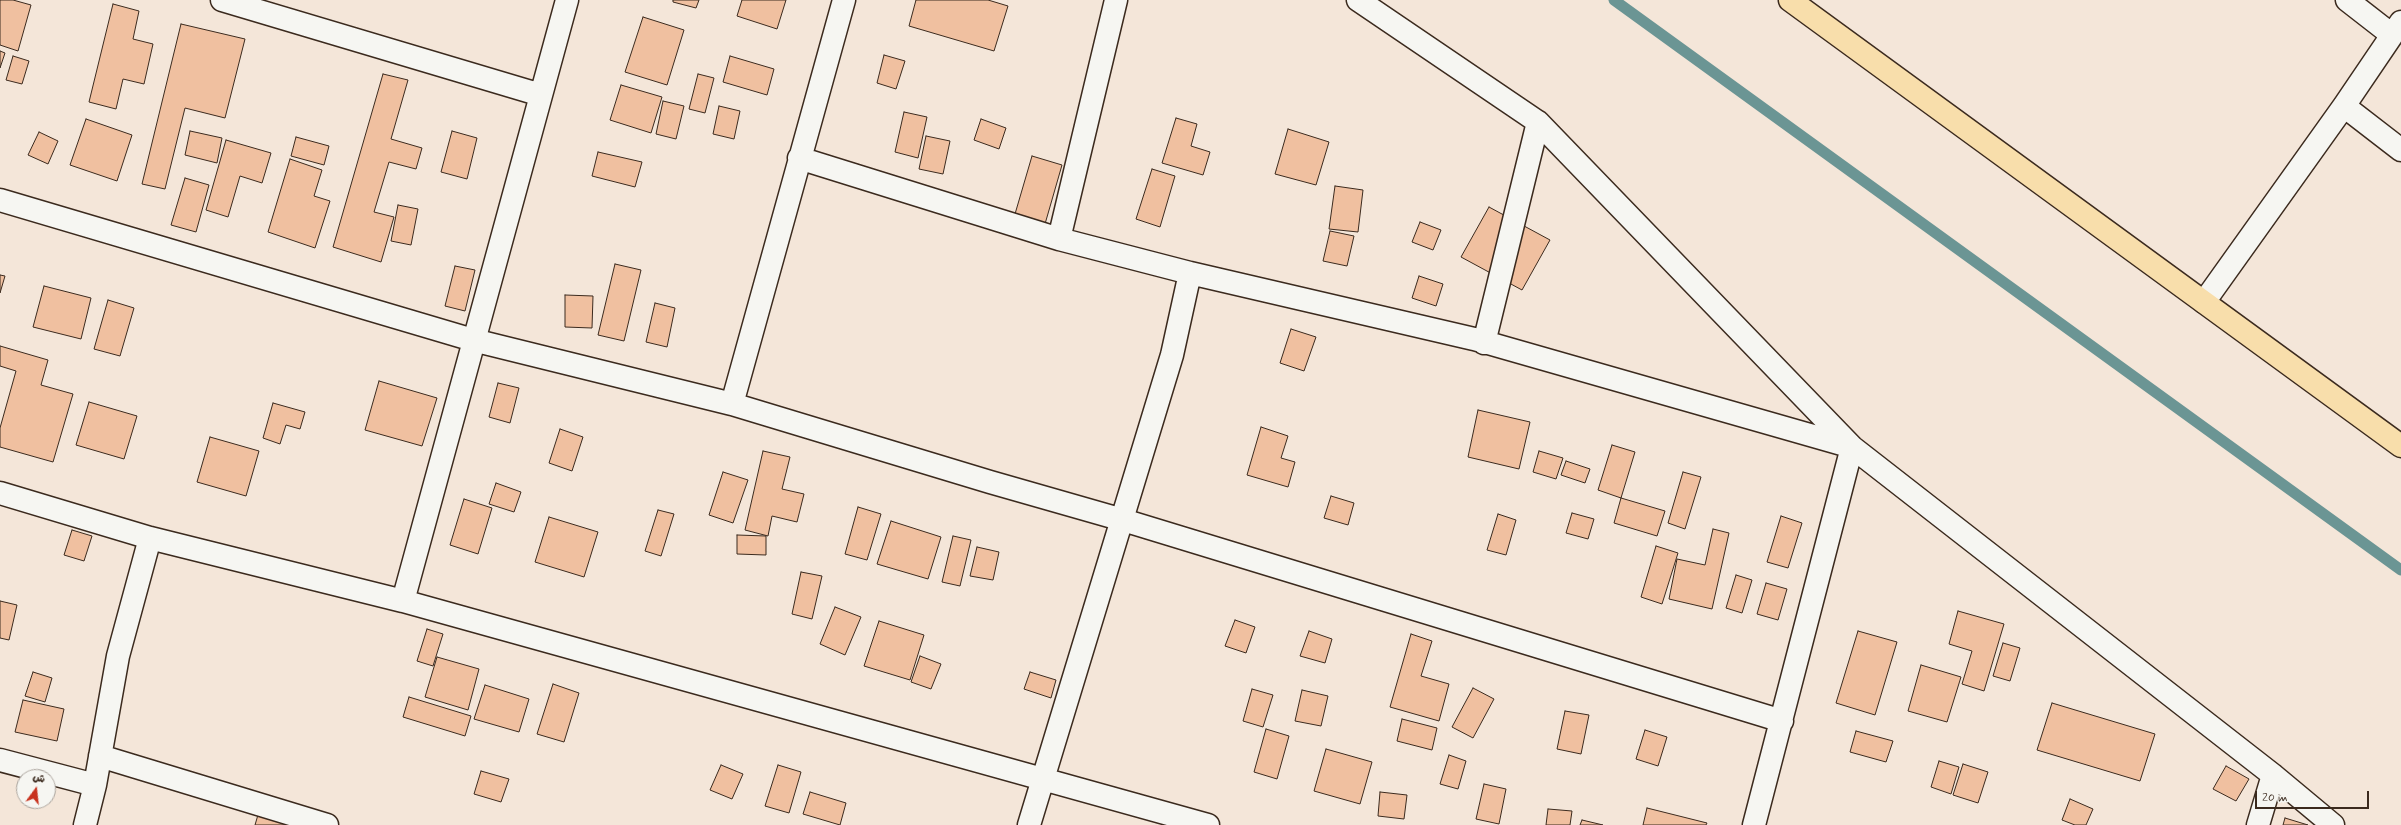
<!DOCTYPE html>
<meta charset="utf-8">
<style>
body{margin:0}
#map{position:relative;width:2401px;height:825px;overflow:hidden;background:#f4e6d9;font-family:Mynerve,"Playpen Sans Arabic",sans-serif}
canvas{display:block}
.north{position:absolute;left:16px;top:769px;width:40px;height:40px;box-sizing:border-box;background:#f6f6f2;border:1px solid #aba49d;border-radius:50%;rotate:15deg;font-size:11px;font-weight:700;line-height:16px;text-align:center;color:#3b2a1e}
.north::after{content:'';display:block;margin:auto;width:14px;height:18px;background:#c8321e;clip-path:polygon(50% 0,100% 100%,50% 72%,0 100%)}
.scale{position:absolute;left:2255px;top:791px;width:114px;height:18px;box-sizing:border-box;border:2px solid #3b2a1e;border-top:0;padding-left:5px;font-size:12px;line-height:14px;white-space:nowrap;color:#3b2a1e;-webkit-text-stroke:3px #f6f6f2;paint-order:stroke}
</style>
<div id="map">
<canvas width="2401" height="825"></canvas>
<div class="north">ش</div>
<div class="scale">20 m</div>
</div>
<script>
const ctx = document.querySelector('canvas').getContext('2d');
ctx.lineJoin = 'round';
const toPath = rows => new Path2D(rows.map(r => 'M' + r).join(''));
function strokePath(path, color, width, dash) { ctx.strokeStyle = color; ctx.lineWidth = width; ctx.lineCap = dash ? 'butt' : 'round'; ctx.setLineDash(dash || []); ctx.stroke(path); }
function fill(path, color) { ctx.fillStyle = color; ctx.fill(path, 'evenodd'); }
strokePath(toPath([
 [1614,0,2401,570]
]), '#6b9594', 11);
const building = toPath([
 [0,0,13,0,31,5,18,51,0,45,0,0],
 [673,0,699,0,696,8,673,2,673,0],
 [742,0,786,0,777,29,737,16,742,0],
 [916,0,988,0,1008,6,994,51,909,26,916,0],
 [113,4,139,11,133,39,153,44,144,84,123,79,116,109,89,102,113,4],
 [643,17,684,30,667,85,625,72,643,17],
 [181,24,245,39,225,118,185,108,165,189,142,184,181,24],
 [0,51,5,53,0,68,0,51],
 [884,55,905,61,896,89,877,83,884,55],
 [13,56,29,61,22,84,6,80,13,56],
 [730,56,774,69,767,95,723,82,730,56],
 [383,74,408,80,391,139,422,148,416,169,389,162,374,212,394,217,381,262,333,247,383,74],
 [698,74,714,78,705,113,689,109,698,74],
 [621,85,662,97,651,133,610,120,621,85],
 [663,101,684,106,676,139,656,134,663,101],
 [719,106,740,111,734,139,713,134,719,106],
 [904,112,927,117,918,158,895,152,904,112],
 [1176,118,1197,124,1191,146,1210,152,1203,175,1162,163,1176,118],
 [86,119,132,135,117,181,70,165,86,119],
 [981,119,1006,128,999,149,974,140,981,119],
 [1288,129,1329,142,1316,185,1275,174,1288,129],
 [190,131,222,138,217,163,185,155,190,131],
 [452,131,477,138,467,179,441,172,452,131],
 [39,132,58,141,48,164,28,155,39,132],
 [926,136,950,141,943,174,919,169,926,136],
 [296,137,329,146,324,165,291,156,296,137],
 [226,140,271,153,262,183,240,176,228,217,206,210,226,140],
 [598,152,642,162,635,187,592,176,598,152],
 [1032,156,1062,165,1045,224,1015,214,1032,156],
 [290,159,322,170,314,196,330,201,315,248,268,232,290,159],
 [1152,169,1175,176,1160,227,1136,219,1152,169],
 [185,178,209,185,196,232,171,225,185,178],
 [1335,186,1363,190,1358,232,1329,229,1335,186],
 [398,205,418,209,411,245,391,241,398,205],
 [1489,207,1550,240,1522,290,1461,257,1489,207],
 [1420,222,1441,230,1433,250,1412,242,1420,222],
 [1330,231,1354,236,1347,266,1323,261,1330,231],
 [615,264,641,270,624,341,598,335,615,264],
 [455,266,475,270,465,311,445,306,455,266],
 [0,275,5,276,0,293,0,275],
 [1419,276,1443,284,1436,306,1412,298,1419,276],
 [44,286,91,298,81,339,33,327,44,286],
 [565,295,593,296,592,328,565,327,565,295],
 [108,300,134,308,120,356,94,349,108,300],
 [655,303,675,308,667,347,646,342,655,303],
 [1291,329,1316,337,1304,371,1280,363,1291,329],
 [0,346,48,360,41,385,73,394,53,462,0,447,0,428,16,371,0,366,0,346],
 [379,381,437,398,422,446,365,430,379,381],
 [498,383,519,388,510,423,489,417,498,383],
 [89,402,137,416,124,459,76,445,89,402],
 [273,403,305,412,300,429,286,425,280,444,263,438,273,403],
 [1478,410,1530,422,1519,469,1468,457,1478,410],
 [1261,427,1288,436,1281,458,1295,462,1288,487,1247,475,1261,427],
 [560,429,583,437,572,471,549,463,560,429],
 [210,437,259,451,246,496,197,482,210,437],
 [1612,445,1635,452,1621,498,1598,490,1612,445],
 [763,451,790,457,782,489,804,494,797,522,772,516,768,536,745,530,763,451],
 [1539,451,1563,458,1556,479,1533,472,1539,451],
 [1566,461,1590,469,1585,483,1561,475,1566,461],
 [723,472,748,480,733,523,709,515,723,472],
 [1683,472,1701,477,1685,529,1668,523,1683,472],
 [496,483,521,492,514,512,489,504,496,483],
 [1331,496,1354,503,1348,525,1324,518,1331,496],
 [1621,498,1665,511,1657,536,1614,523,1621,498],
 [464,499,492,508,478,554,450,545,464,499],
 [858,507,881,514,867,560,845,554,858,507],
 [658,510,674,514,661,556,645,551,658,510],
 [1572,513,1594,519,1588,539,1566,533,1572,513],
 [1498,514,1516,520,1506,555,1487,550,1498,514],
 [1781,516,1802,523,1788,568,1767,562,1781,516],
 [549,517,598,532,584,577,535,562,549,517],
 [891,521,941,537,928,579,877,564,891,521],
 [1713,529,1729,533,1712,609,1669,599,1677,559,1705,565,1713,529],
 [72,530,92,536,84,561,64,555,72,530],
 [737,535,766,536,766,555,737,554,737,535],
 [953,536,971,540,960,586,942,582,953,536],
 [1656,546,1678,553,1662,604,1641,597,1656,546],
 [977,547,999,552,993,580,970,576,977,547],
 [801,572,822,576,812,619,792,614,801,572],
 [1736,575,1752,580,1742,613,1726,608,1736,575],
 [1766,583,1787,589,1778,620,1757,614,1766,583],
 [0,601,17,605,9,640,0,638,0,601],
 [835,607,861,617,845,655,820,644,835,607],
 [1958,611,2004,624,1984,691,1962,684,1972,651,1949,644,1958,611],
 [1235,620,1255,627,1246,653,1225,646,1235,620],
 [879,621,924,635,910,680,864,666,879,621],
 [427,629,443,634,433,666,417,661,427,629],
 [1309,631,1332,639,1325,663,1300,656,1309,631],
 [1858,631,1897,642,1875,715,1836,703,1858,631],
 [1411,634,1432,641,1421,676,1449,684,1439,721,1390,707,1411,634],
 [2003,643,2020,648,2010,681,1993,676,2003,643],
 [920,656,941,664,931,689,911,682,920,656],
 [437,657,479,669,468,710,425,697,437,657],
 [1921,665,1961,677,1947,722,1908,711,1921,665],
 [33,672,52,678,45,702,25,696,33,672],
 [1030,672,1056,680,1051,698,1024,689,1030,672],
 [553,684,579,693,564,742,537,734,553,684],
 [485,685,529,699,519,732,474,719,485,685],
 [1473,688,1494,699,1473,738,1452,727,1473,688],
 [1252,689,1273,695,1263,727,1243,721,1252,689],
 [1302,690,1328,696,1321,726,1295,721,1302,690],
 [409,697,471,716,465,736,403,717,409,697],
 [23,700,64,709,57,741,15,732,23,700],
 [2052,703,2155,734,2140,781,2037,750,2052,703],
 [1565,711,1589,715,1581,754,1557,749,1565,711],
 [1402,719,1437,728,1432,750,1397,741,1402,719],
 [1266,729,1289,736,1277,779,1254,772,1266,729],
 [1645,730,1667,737,1658,766,1636,759,1645,730],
 [1856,731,1893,741,1886,762,1850,752,1856,731],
 [1326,749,1372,762,1360,804,1314,791,1326,749],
 [1449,755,1466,761,1458,789,1440,784,1449,755],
 [1939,761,1959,767,1951,794,1931,787,1939,761],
 [1963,764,1988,772,1978,803,1953,795,1963,764],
 [721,765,743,774,732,799,710,790,721,765],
 [778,765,801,772,789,813,765,806,778,765],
 [2226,766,2249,779,2236,801,2213,789,2226,766],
 [481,771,509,779,501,802,474,794,481,771],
 [1484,784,1506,789,1499,824,1476,819,1484,784],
 [810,792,846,803,840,825,803,814,810,792],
 [1380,792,1407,795,1404,819,1378,816,1380,792],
 [2070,799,2093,809,2086,825,2075,825,2062,820,2070,799],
 [260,808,316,825,255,825,260,808],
 [1647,808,1707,823,1706,825,1643,825,1647,808],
 [1548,809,1572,811,1570,825,1546,825,1548,809],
 [2285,818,2308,825,2283,825,2285,818],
 [1582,820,1603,825,1580,825,1582,820]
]);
fill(building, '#f0c0a0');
strokePath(building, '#3b2a1e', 1);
const minor = toPath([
 [222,0,541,95],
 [1358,0,1538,122,1852,447,2273,775,2333,825],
 [2347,0,2392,35],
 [2344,106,2401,150],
 [799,158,1059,239,1116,0],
 [0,200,473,340,732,404,990,482,1123,520,1782,721],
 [1059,239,1190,273,1474,339,1852,447,1754,825],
 [2204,302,2344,106,2401,22],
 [1484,343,1538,122],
 [732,404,844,0],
 [0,493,150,538,403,601,1208,825],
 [403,601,567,0],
 [100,756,327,825],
 [0,760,95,785],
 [85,825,95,785,118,656,150,538],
 [1029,825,1172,355,1190,273],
 [2258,825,2273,775]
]);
const major = toPath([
 [1790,0,2401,446]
]);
strokePath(minor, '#3b2a1e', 25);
strokePath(major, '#3b2a1e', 25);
strokePath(minor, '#f6f6f2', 22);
strokePath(major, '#f8deab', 22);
</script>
